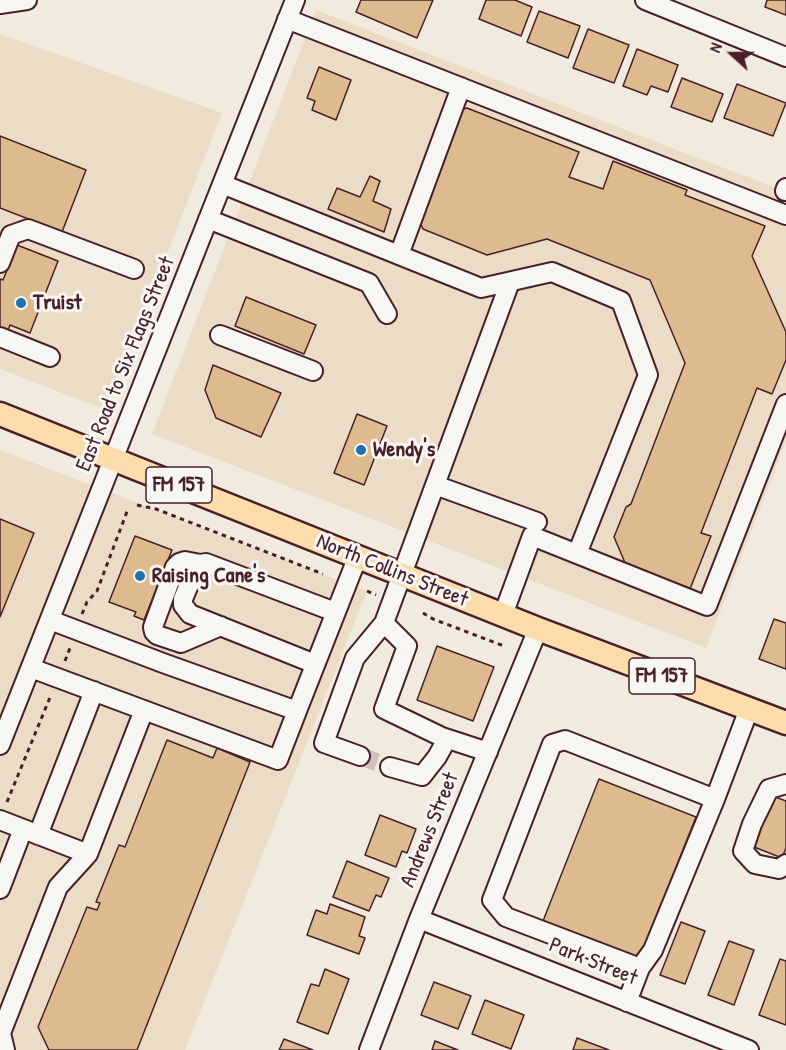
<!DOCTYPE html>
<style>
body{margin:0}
#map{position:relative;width:786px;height:1050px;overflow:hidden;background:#f1eade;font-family:"Patrick Hand",sans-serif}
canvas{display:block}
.north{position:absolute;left:702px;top:24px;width:60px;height:60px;-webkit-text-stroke:4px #f6f6f2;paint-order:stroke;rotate:291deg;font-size:16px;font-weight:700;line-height:24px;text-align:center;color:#4a1f2b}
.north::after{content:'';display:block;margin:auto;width:21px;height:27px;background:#4a1f2b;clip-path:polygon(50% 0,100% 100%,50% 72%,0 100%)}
</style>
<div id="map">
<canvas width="786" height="1050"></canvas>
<div class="north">N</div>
</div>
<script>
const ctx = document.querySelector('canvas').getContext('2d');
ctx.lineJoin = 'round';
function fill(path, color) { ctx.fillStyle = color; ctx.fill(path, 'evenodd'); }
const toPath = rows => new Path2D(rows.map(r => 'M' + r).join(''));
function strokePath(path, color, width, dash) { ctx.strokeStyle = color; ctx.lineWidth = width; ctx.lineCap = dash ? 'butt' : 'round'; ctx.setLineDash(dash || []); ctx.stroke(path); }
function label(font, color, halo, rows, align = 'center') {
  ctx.font = font + ' "Patrick Hand",sans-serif'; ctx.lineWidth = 6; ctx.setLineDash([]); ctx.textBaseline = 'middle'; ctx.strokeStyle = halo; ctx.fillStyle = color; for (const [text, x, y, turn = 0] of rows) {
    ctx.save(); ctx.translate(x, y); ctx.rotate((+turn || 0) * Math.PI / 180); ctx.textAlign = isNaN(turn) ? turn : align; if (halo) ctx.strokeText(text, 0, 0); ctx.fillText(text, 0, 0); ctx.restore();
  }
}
fill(toPath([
 [316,10,786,192,786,441,706,648,152,434],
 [0,34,222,113,106,410,0,369],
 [0,450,367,591,185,1050,0,1050]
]), '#ebdcc6');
const building = toPath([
 [361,0,433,0,417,38,356,12,361,0],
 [486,0,515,0,532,7,521,36,479,19,486,0],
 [767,0,786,0,786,15,765,7,767,0],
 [539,11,580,26,568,58,527,42,539,11],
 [588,29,629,45,614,83,573,68,588,29],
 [637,49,678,65,668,92,651,86,647,95,623,86,637,49],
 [319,67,351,80,336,120,312,110,315,101,307,98,319,67],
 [682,78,723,94,712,122,671,107,682,78],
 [737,84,786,103,773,136,724,118,737,84],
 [467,108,579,152,569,177,603,189,613,161,687,190,685,195,765,226,752,256,786,332,786,360,772,394,757,388,701,533,711,536,690,589,626,565,614,537,626,507,631,504,685,363,650,280,547,239,487,255,423,229,418,217,460,110,467,108],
 [0,136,86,170,62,232,0,208,0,136],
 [370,176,380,181,373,201,391,209,384,232,328,209,337,188,360,197,370,176],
 [17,245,58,261,30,333,10,325,7,333,0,330,0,279,3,280,17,245],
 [246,297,316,325,304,354,235,326,246,297],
 [213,365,281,393,261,437,216,418,205,390,213,365],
 [357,414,387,426,364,485,334,473,357,414],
 [0,519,34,533,0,617,0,519],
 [135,536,172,550,144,620,134,616,136,612,109,602,135,536],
 [774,619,786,623,786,669,759,659,774,619],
 [437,646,494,667,473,721,417,700,437,646],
 [167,740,213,758,217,748,250,762,137,1050,49,1050,38,1027,87,907,97,910,100,903,96,902,119,845,125,847,167,740],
 [599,779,696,817,640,959,543,921,599,779],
 [773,796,786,801,786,848,782,858,754,847,773,796],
 [380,815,416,829,407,853,402,851,396,867,365,855,380,815],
 [347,861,389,878,381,897,376,895,369,911,333,897,347,861],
 [330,904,365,917,359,936,365,938,359,954,307,935,316,910,327,914,330,904],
 [681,922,705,931,685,984,660,975,681,922],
 [729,941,754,950,734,1005,708,995,729,941],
 [780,959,786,961,786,1025,759,1015,780,959],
 [325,969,349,979,328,1034,297,1022,311,984,319,986,325,969],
 [434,982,471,996,458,1029,421,1015,434,982],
 [485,1000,524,1015,511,1049,472,1034,485,1000],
 [577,1038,609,1050,573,1050,577,1038],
 [284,1039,313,1050,279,1050,284,1039],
 [435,1041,458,1050,432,1050,435,1041]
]);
fill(building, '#deba8f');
strokePath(building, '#4a1f2b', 1.5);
strokePath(toPath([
 [360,756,390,767]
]), '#d0c1ba', 18, [18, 9]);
const minor = toPath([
 [645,0,786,57],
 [0,4,27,0],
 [287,19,786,215],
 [222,184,481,288,552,272,621,301,648,375,577,554],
 [785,191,786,188],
 [208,219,369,283,387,314],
 [399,255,461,87],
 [0,263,11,235,28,229,134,269],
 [220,335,313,371],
 [0,337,50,357],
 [435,485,537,522],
 [200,564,185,561,179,563,175,567,153,627,154,632,157,635,181,643,221,626],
 [503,615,532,536,707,606,786,404],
 [50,620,163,663,297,711,358,556],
 [315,664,190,614,183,605,183,599,196,568,200,564,206,563,335,612],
 [31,668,278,760,297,711],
 [0,745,295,0],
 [488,752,442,737,384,709,407,646,384,623,510,282],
 [360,756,324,743,355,658,384,623],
 [390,767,422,776,437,757,447,739],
 [786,784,769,789,752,824,743,851,755,864,779,869,786,864],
 [0,820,88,854],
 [38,835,94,691],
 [0,889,23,829],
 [419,919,749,1050],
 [640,968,506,917,492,900,552,744,565,740,715,799,749,709],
 [627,1002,640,968,653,950,715,799],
 [5,1050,1,1033,58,887,88,854,144,710],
 [369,1050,419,919,538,629]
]);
const major = toPath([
 [0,414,538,629,786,723]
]);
strokePath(minor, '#4a1f2b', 22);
strokePath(major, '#4a1f2b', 27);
strokePath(toPath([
 [137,505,156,509,323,574],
 [367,591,376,595],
 [423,613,433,619,504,646],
 [82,614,87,602,97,591,128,509],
 [65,661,70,648],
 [7,802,51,695]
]), '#4a1f2b', 3, [4.5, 4.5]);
strokePath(minor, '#f6f6f2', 18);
strokePath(major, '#fbddab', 22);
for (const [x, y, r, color] of [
 [21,303,6,"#1f6fb2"],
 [361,450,6,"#1f6fb2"],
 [140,576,6,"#1f6fb2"]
]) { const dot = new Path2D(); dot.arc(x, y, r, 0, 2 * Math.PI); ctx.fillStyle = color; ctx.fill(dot); strokePath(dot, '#f6f6f2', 2); }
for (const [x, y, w] of [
 [179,485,66],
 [662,676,66]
]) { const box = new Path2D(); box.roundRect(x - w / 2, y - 18, w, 36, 4.5); ctx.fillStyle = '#f6f6f2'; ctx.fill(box); strokePath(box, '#4a1f2b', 1.5); }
label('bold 21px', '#4a1f2b', null, [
 ["FM 157",179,485],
 ["FM 157",662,676]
]);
label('bold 22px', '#4a1f2b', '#f6f6f2', [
 ["Truist",33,303],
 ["Wendy's",373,450],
 ["Raising Cane's",152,576]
], 'left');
label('22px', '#4a1f2b', '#f6f6f2', [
 ["East Road to Six Flags Street",126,364,-68],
 ["North Collins Street",392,571,22],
 ["Andrews Street",430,830,-68],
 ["Park Street",593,962,22]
]);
</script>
